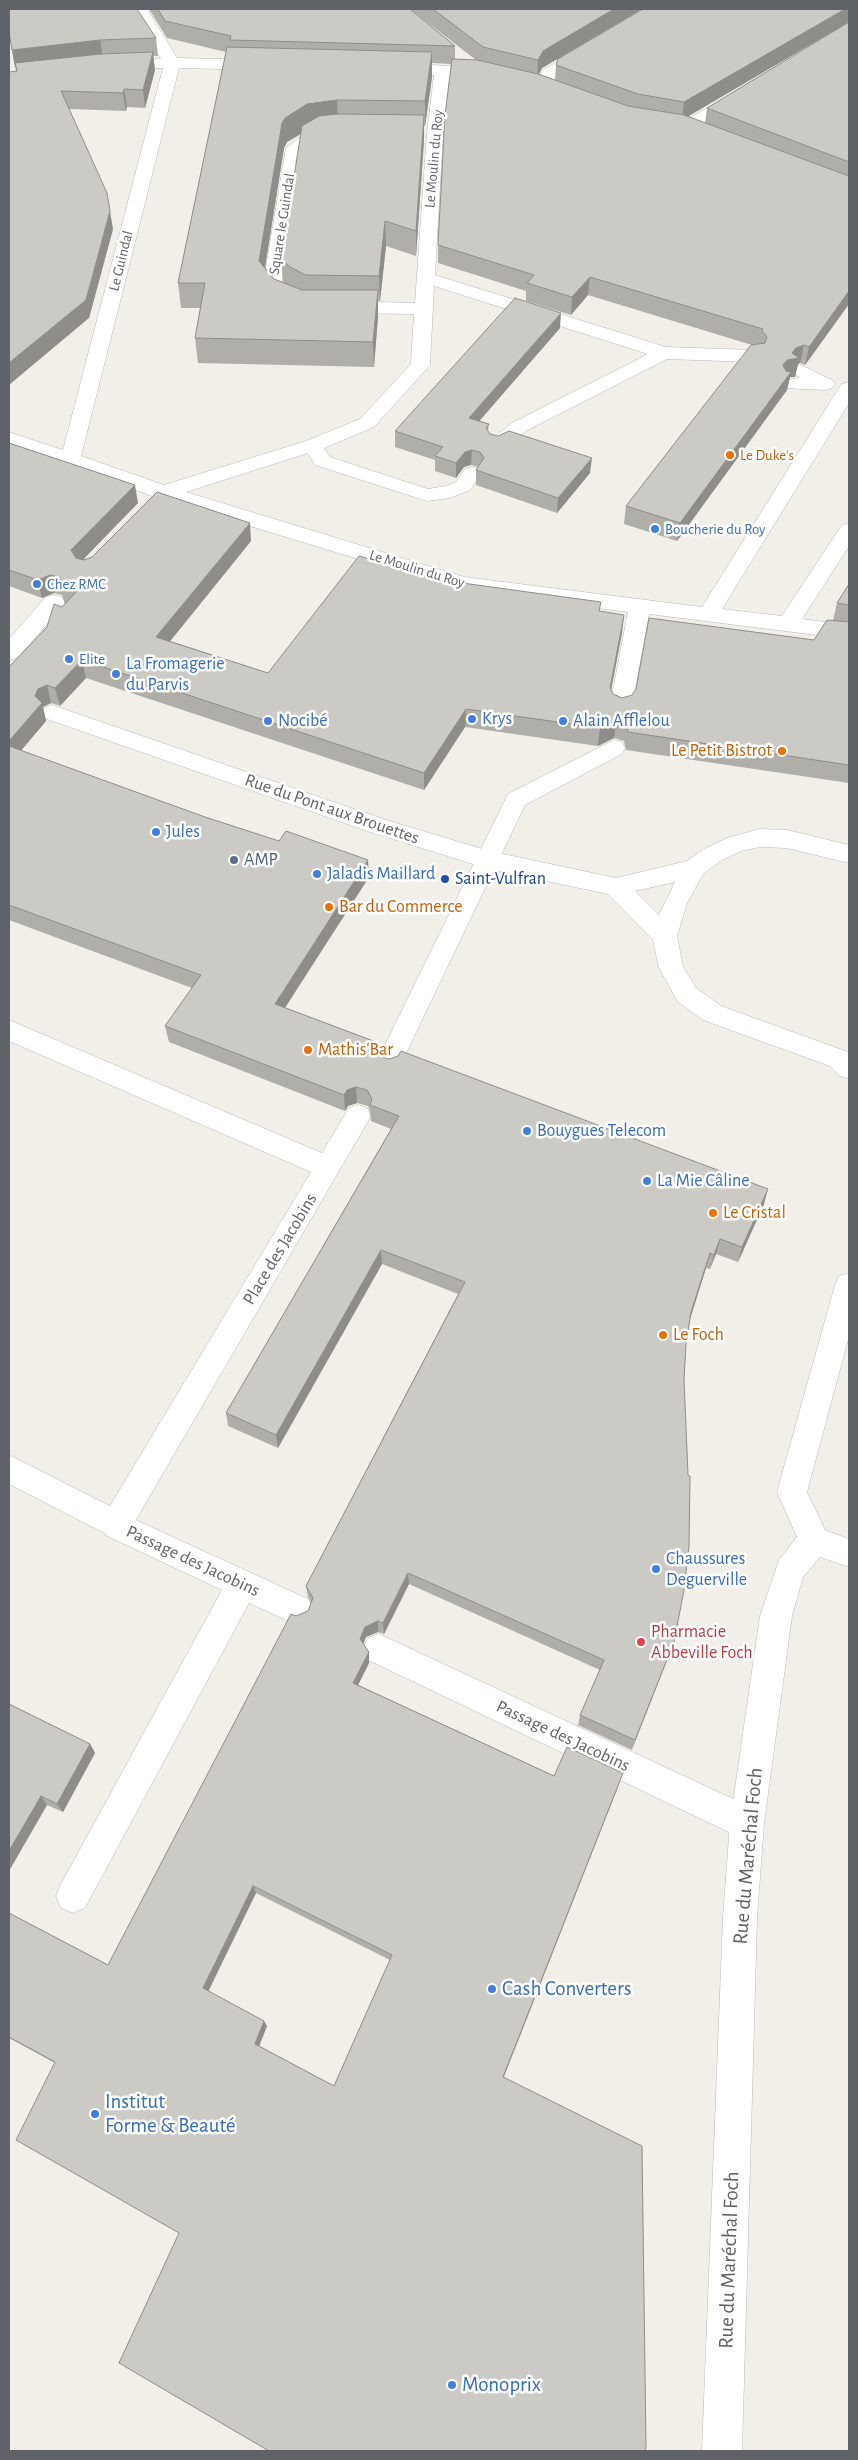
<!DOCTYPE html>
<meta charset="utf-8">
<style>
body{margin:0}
#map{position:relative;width:858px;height:2460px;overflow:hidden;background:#f1efe8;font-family:"Alegreya Sans",sans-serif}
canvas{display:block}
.frame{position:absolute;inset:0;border:10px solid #5f6368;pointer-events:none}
</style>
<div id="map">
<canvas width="858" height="2460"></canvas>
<div class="frame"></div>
</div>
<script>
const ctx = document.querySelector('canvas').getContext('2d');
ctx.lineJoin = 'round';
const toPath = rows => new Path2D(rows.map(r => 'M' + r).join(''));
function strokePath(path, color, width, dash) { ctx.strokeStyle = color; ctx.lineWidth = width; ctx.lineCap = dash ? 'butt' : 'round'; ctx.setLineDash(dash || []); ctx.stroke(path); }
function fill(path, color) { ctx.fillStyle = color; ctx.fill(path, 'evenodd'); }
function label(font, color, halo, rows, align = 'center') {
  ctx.font = font + ' "Alegreya Sans",sans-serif'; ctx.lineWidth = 5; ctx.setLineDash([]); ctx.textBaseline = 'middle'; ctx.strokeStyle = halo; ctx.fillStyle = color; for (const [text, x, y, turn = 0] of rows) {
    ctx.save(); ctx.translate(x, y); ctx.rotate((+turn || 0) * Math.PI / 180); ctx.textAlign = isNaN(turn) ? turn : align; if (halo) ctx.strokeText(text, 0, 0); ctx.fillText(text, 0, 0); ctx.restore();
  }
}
const lane = toPath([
 [738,91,744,93,746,96,744,99,692,131,680,131,678,127,680,123,738,91],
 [116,1511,308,1599,313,1610,308,1621,297,1625,249,1603,85,1908,73,1913,61,1908,56,1896,61,1884,222,1590,105,1535,101,1525,105,1515,116,1511],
 [379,1634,759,1811,764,1823,759,1835,747,1840,735,1835,368,1660,363,1649,368,1638,379,1634]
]);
const street = toPath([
 [131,9,147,9,177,58,262,60,270,65,262,70,179,68,81,456,164,485,306,441,360,419,411,364,414,314,340,313,333,311,331,307,333,303,340,301,415,303,427,133,434,75,395,73,387,68,395,63,486,68,492,70,494,73,492,76,450,76,443,133,435,275,666,347,753,350,760,352,762,356,760,360,753,362,667,359,526,431,504,447,497,449,490,447,487,443,512,423,648,354,434,286,430,365,374,427,324,448,330,457,428,489,446,486,456,482,465,469,472,467,479,469,482,473,470,490,450,498,427,501,315,465,308,453,186,492,464,577,702,607,839,388,842,384,849,382,849,403,722,609,782,616,842,525,849,523,849,546,802,619,849,625,849,639,649,614,632,706,629,711,621,714,613,711,610,706,628,612,463,591,155,497,9,445,9,432,63,450,163,68,117,70,109,65,117,60,161,59,131,9],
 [588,44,596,49,594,52,556,76,549,89,537,89,535,86,543,70,588,44],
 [334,128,340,129,342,133,340,137,319,140,302,150,281,284,291,294,302,299,304,303,302,307,295,309,277,302,263,285,286,148,309,131,334,128],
 [801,365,832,380,835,384,832,388,825,390,784,388,781,384,784,380,800,378,791,371,794,367,801,365],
 [54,595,62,597,65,602,62,607,17,658,9,660,9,639,46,597,54,595],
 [614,740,622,742,625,748,622,754,525,805,398,1070,389,1073,380,1070,376,1063,508,794,614,740],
 [9,1020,322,1153,349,1108,358,1105,367,1108,371,1116,127,1535,116,1539,9,1484,9,1455,110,1506,311,1172,9,1041,9,1020],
 [849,1273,849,1336,807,1492,825,1530,849,1539,849,1567,820,1557,803,1577,792,1616,764,1823,757,1918,742,2451,702,2451,723,1918,730,1823,760,1616,779,1560,797,1537,777,1492,835,1285,839,1276,849,1273]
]);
const secondary = toPath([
 [52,705,386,820,489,851,616,878,687,861,704,849,727,838,760,829,787,830,849,845,849,863,787,848,760,847,741,851,720,861,703,874,687,903,677,936,683,967,696,988,721,1006,848,1052,849,1079,840,1076,830,1066,703,1020,678,1002,659,968,653,940,608,894,489,869,370,832,44,718,41,713,44,708,52,705],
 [675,882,659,915,635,891,675,882]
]);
strokePath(lane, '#b5b8bc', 1);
strokePath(street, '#b5b8bc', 1);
strokePath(secondary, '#b6babf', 1);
fill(lane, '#fff');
fill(street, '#fff');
fill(secondary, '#fff');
fill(toPath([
 [149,9,410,9,455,46,455,59,476,60,410,9,642,9,542,68,539,74,555,80,556,65,849,22,688,116,705,123,707,108,849,22,849,304,805,365,800,363,798,364,795,377,790,377,787,390,677,541,624,524,626,506,752,345,588,295,571,315,526,301,526,291,438,263,438,245,451,64,432,63,432,77,425,126,424,126,424,140,416,256,386,246,380,301,378,301,378,316,374,367,198,363,195,338,200,308,181,308,178,283,226,52,167,38],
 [301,134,281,258,283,282,274,279,265,267,284,148,287,142],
 [9,34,156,38,158,56,153,56,155,70,145,108,127,107,126,111,69,109,113,229,89,318,16,71],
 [560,328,479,421,489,424,488,431,490,434,590,473,557,513,476,485,476,470,478,467,471,465,464,467,456,478,435,471,435,460,395,447,395,431],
 [9,443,138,503,83,559,251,541,170,641,268,673,455,582,600,612,622,633,611,690,613,694,622,698,814,640,833,620,837,603,849,584,849,783,626,750,624,741,614,738,598,746,465,727,424,790,86,678,60,706,51,703,43,707,46,721,21,751,369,877,285,1008,376,1042,376,1052,379,1056,764,1204,738,1262,716,1254,710,1269,706,1268,690,1318,686,1344,670,1653,632,1750,578,1725,580,1715,600,1670,409,1584,384,1634,378,1632,366,1637,363,1644,369,1652,369,1663,358,1685,554,1776,620,1782,504,2077,179,2233,55,2063,9,2038,9,1913,108,1965,296,1616,308,1611,311,1603,308,1597,306,1586,458,1294,382,1264,278,1448,228,1426,226,1413,391,1129,371,1121,370,1111,368,1106,357,1103,348,1106,345,1111,169,1042,165,1026,192,988,9,920,9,667,47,627,65,604,62,595,54,593,42,598,9,586],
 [256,1893,390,1960,334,2086,259,2046,267,2026,208,1991],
 [9,1704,90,1744,95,1753,63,1812,47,1805,9,1871]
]), '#afaea9');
fill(toPath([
 [614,9,642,9,542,68,537,78,538,60,543,51],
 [845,9,849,9,849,22,682,120,684,102],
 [100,40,103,58,15,67,12,50],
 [153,52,155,70,145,108,143,90],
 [432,52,432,77,425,126,425,101],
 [124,89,127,107,126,111,123,93],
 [337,100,338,125,309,129,287,142,284,148,262,286,259,261,282,123,285,118,307,104],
 [424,115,424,140,416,256,416,231],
 [110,211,113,229,89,318,9,385,9,363],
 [385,221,386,246,380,301,379,276],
 [590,277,588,295,571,315,572,297],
 [378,290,378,316,374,367,373,342],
 [849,291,849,304,805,365,809,347],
 [561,313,560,328,469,433,469,418],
 [804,345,800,363,798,364,795,377,790,377,787,390,677,541,680,523,783,365,796,348],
 [472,450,471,465,464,467,456,478,456,463,465,452],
 [592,458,590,473,557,513,558,498],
 [135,485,138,503,75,568,71,550],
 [250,523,251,541,159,655,156,637],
 [50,575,54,593,42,598,38,580],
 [624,615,622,633,608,706,610,688],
 [82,660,86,678,60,706,55,688],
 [47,685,51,703,43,707,46,721,10,763,9,758,9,741,35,696,38,689],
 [466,709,465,727,424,790,424,773],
 [617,720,614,738,598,746,600,728],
 [368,860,369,877,277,1020,275,1004],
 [356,1087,357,1103,348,1106,345,1111,344,1095,347,1090],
 [768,1189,764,1204,738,1262,742,1247],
 [720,1239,716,1254,710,1269,714,1255],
 [381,1250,382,1264,278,1448,276,1435],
 [710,1253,706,1268,688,1326,691,1312],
 [408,1573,409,1584,384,1634,383,1623],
 [378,1621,378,1632,366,1637,361,1650,360,1639,365,1627],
 [369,1652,369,1663,354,1693,353,1683],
 [90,1744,95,1753,63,1812,57,1804],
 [41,1796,47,1805,9,1871,9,1851],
 [253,1886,256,1893,207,1994,203,1988],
 [264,2021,267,2026,258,2049,255,2044]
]), '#8f8d8a');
const building = toPath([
 [9,9,137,9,156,38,100,40,12,50,9,32,9,9],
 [158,9,410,9,455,46,230,40,231,36,165,21,158,9],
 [433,9,614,9,543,51,538,60,483,47,433,9],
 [643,9,845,9,684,102,638,94,556,65,558,59,643,9],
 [849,22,849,162,707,108,849,22],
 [227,47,432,52,425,101,337,100,307,104,285,118,282,123,259,261,274,279,302,290,378,290,373,342,195,338,205,283,178,283,227,47],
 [153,52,143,90,124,89,123,93,61,91,107,193,110,211,86,300,9,363,9,72,17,71,15,63,101,54,153,52],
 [452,59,477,60,538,74,628,106,684,115,849,176,849,291,809,347,804,345,796,348,792,353,799,358,787,360,783,365,786,371,791,372,680,523,626,506,751,345,765,343,767,337,762,331,763,329,590,277,572,297,527,283,534,275,438,245,445,115,452,59],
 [337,114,424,115,416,231,385,221,379,276,306,275,290,267,281,258,302,126,319,116,337,114],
 [515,298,561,313,469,418,489,424,486,428,490,434,498,436,509,431,592,458,558,498,476,470,484,458,480,452,472,450,465,452,456,463,435,456,443,447,395,431,515,298],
 [9,443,135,485,71,550,76,558,84,560,92,557,157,492,250,523,156,637,268,673,359,556,455,582,601,602,599,611,624,615,610,688,613,694,622,698,632,695,636,689,649,618,814,640,827,620,849,622,849,765,628,732,626,723,617,720,600,728,466,709,424,773,82,660,55,688,47,685,38,689,35,696,42,703,9,741,9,667,47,627,54,604,62,607,76,592,61,587,63,583,59,577,50,575,38,580,9,570,9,443],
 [849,584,849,605,837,603,849,584],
 [9,746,205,817,279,841,286,831,368,860,275,1004,376,1042,374,1048,379,1056,389,1059,398,1056,401,1051,768,1189,742,1247,720,1239,714,1255,710,1253,691,1312,686,1344,684,1380,688,1475,690,1476,689,1546,684,1590,674,1642,635,1740,580,1715,604,1660,408,1573,383,1623,378,1621,365,1627,360,1639,369,1652,353,1683,554,1776,567,1747,623,1773,503,2077,642,2146,646,2447,645,2451,269,2451,119,2363,179,2233,16,2140,55,2062,9,2037,9,1913,108,1965,291,1614,296,1616,308,1611,313,1598,306,1586,465,1282,381,1250,276,1435,226,1413,399,1116,370,1105,372,1099,367,1090,356,1087,347,1090,344,1095,165,1026,201,975,9,905,9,746],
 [253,1886,392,1955,334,2086,255,2044,264,2021,203,1988,253,1886],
 [9,1704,90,1744,57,1804,41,1796,9,1851,9,1704]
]);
fill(building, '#cccac5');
strokePath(building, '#8f8d8a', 1);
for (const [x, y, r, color] of [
 [730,455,5,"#e8710a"],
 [655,529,5,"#3f7fe0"],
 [37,584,5,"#3f7fe0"],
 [69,659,5,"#3f7fe0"],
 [116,674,5,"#3f7fe0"],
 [472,719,5,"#3f7fe0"],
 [268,721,5,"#3f7fe0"],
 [563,721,5,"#3f7fe0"],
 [782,751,5,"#e8710a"],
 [156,832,5,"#3f7fe0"],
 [234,860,5,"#5c6f8a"],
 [317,874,5,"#3f7fe0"],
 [445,879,5,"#1a4fb4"],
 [329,907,5,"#e8710a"],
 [308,1050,5,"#e8710a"],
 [527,1131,5,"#3f7fe0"],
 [647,1181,5,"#3f7fe0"],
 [713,1213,5,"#e8710a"],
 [663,1335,5,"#e8710a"],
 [656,1569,5,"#3f7fe0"],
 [641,1642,5,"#e0444e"],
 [492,1989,5,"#3f7fe0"],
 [95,2114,5,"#3f7fe0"],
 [452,2385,5,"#3f7fe0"]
]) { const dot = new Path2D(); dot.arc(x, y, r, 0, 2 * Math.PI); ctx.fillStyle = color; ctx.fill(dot); strokePath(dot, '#fff', 2); }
label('15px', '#5f6368', '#fff', [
 ["Le Moulin du Roy",434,159,-85],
 ["Square le Guindal",282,224,-81],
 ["Le Guindal",121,261,-76],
 ["Le Moulin du Roy",417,569,17]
]);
label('15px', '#c56008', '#fff', [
 ["Le Duke's",740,455]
], 'left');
label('15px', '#366cbe', '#fff', [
 ["Boucherie du Roy",665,529],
 ["Chez RMC",47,584],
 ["Elite",79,659]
], 'left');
label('18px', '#366cbe', '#fff', [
 ["La Fromagerie",126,664],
 ["du Parvis",126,685],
 ["Krys",482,719],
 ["Nocibé",278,721],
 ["Alain Afflelou",573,721],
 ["Jules",166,832],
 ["Jaladis Maillard",327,874],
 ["Bouygues Telecom",537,1131],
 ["La Mie Câline",657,1181],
 ["Chaussures",666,1559],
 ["Deguerville",666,1580]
], 'left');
label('18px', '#c56008', '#fff', [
 ["Le Petit Bistrot",772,751,"right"],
 ["Bar du Commerce",339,907],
 ["Mathis'Bar",318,1050],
 ["Le Cristal",723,1213],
 ["Le Foch",673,1335]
], 'left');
label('18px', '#5f6368', '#fff', [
 ["Rue du Pont aux Brouettes",332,809,19],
 ["Place des Jacobins",280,1249,-59],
 ["Passage des Jacobins",193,1561,25],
 ["Passage des Jacobins",563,1736,25]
]);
label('18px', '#4e5e75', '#fff', [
 ["AMP",244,860]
], 'left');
label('18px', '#164399', '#fff', [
 ["Saint-Vulfran",455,879]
], 'left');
label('18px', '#be3a42', '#fff', [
 ["Pharmacie",651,1632],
 ["Abbeville Foch",651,1653]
], 'left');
label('21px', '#5f6368', '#fff', [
 ["Rue du Maréchal Foch",748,1856,-85],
 ["Rue du Maréchal Foch",729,2260,-88]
]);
label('21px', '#366cbe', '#fff', [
 ["Cash Converters",502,1989],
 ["Institut",105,2102],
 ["Forme & Beauté",105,2126],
 ["Monoprix",462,2385]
], 'left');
</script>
